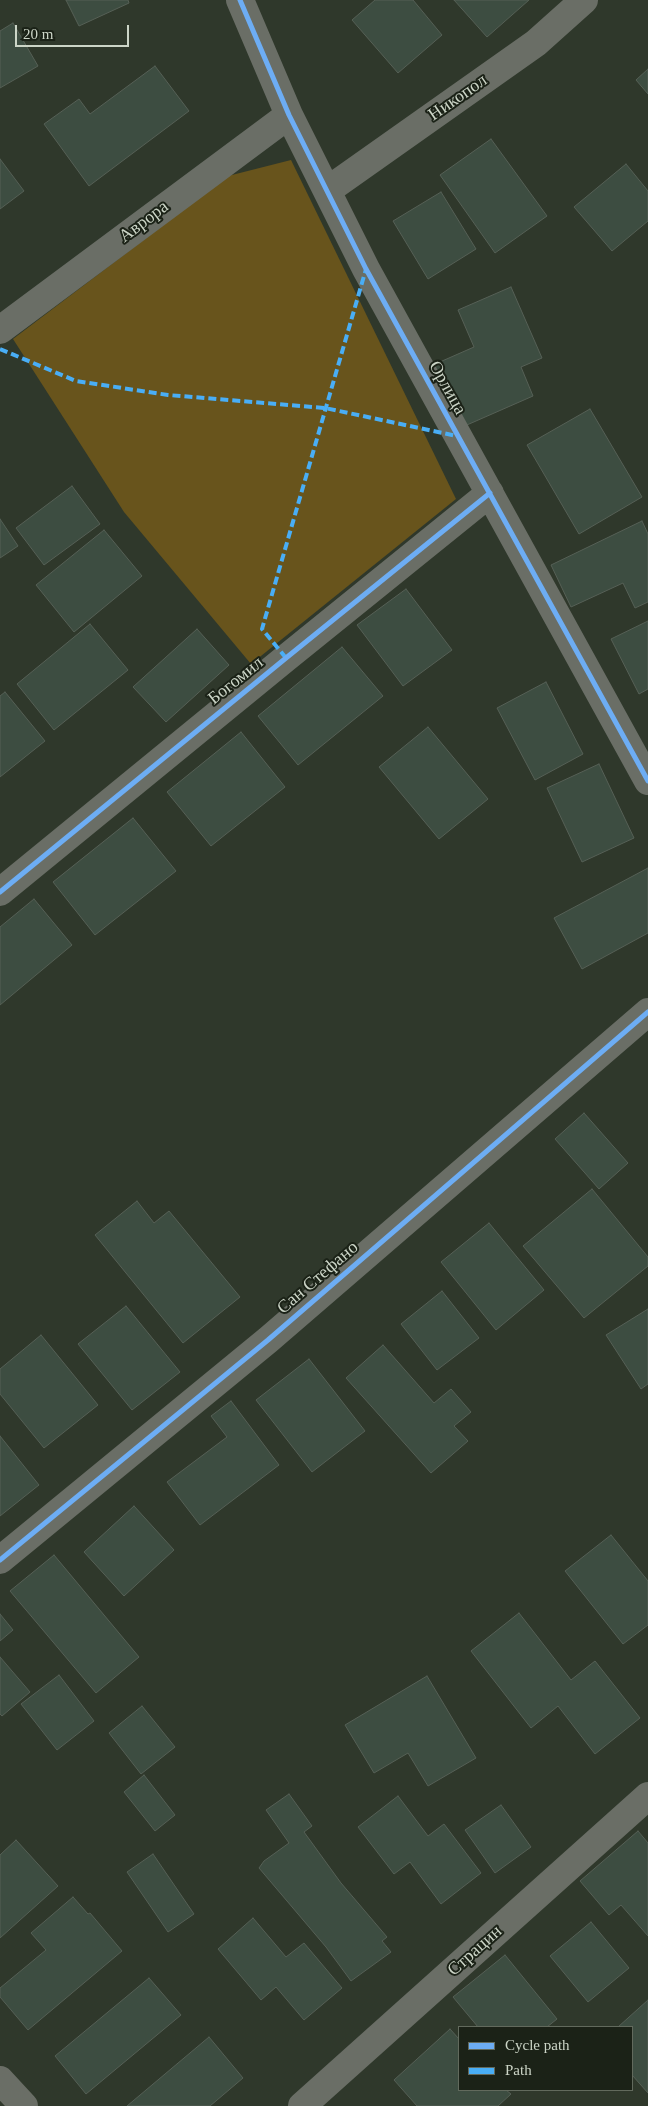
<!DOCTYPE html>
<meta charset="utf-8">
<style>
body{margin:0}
#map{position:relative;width:648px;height:2106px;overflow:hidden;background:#2f382b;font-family:Georgia,serif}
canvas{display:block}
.legend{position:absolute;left:458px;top:2026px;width:175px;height:65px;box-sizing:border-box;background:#1b2217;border:1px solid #626a5d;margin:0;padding:6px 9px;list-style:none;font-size:15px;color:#ccd5c7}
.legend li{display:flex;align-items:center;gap:10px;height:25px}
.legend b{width:25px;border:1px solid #626a5d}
.scale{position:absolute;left:15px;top:25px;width:114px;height:22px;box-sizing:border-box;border:2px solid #ccd5c7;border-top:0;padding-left:6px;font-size:15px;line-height:18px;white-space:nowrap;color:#ccd5c7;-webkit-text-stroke:4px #1b2217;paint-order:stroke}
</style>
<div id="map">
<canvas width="648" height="2106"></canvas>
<ul class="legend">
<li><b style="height:6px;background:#6dadf4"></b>Cycle path</li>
<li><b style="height:6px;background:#49aef6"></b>Path</li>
</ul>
<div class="scale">20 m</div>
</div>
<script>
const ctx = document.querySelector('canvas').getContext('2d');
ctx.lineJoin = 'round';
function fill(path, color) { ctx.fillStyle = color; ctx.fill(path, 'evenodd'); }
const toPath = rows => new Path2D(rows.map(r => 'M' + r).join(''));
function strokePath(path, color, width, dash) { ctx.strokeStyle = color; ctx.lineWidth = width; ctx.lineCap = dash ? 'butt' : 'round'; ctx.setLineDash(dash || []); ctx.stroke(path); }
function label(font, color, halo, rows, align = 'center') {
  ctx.font = font + ' Georgia,serif'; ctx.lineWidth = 4; ctx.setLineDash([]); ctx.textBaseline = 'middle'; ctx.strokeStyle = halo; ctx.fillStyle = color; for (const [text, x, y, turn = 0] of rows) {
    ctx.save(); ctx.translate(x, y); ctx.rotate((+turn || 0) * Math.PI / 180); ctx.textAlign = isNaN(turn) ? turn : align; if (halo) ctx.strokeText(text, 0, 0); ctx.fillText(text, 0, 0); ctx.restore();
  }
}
fill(toPath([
 [291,160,456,499,251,664,124,512,13,339,228,176]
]), '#68541c');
const building = toPath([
 [66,0,128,0,129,3,79,26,66,0],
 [375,0,413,0,442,35,398,73,352,20,375,0],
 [454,0,529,0,487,37,454,0],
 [13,23,38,66,0,88,0,31,13,23],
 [155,66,189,111,89,186,44,124,79,99,90,114,155,66],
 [648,69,648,94,636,80,648,69],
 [491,139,547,216,495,253,440,175,491,139],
 [0,159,24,191,0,209,0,159],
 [626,164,648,191,648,221,612,251,574,207,626,164],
 [441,192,476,249,428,279,393,221,441,192],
 [511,287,542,358,521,367,533,396,460,428,433,365,474,347,458,310,511,287],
 [590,409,642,497,579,534,527,445,590,409],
 [72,486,100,524,44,565,16,528,72,486],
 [0,519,18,546,0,558,0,519],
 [642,521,648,534,648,602,635,608,623,583,571,607,551,565,642,521],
 [104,530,142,576,74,632,36,585,104,530],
 [406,589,452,650,403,686,357,625,406,589],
 [648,621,648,689,639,694,611,639,648,621],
 [90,624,128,670,54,730,17,684,90,624],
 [197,629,229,665,166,722,133,687,197,629],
 [342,647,383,696,298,765,258,716,342,647],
 [546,682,583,754,535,780,497,708,546,682],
 [5,692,45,741,0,777,0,696,5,692],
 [428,727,488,799,439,839,379,767,428,727],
 [241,732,285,787,211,846,167,792,241,732],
 [599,764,634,838,582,862,547,788,599,764],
 [133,818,176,871,95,935,53,882,133,818],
 [648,868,648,933,582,969,554,918,648,868],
 [34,899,72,945,0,1005,0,927,34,899],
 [584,1113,628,1163,599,1189,555,1139,584,1113],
 [592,1189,648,1257,648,1266,584,1318,523,1246,592,1189],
 [137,1201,154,1223,169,1211,240,1297,183,1343,95,1235,137,1201],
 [489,1223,544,1290,496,1330,441,1262,489,1223],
 [442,1291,479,1338,437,1370,401,1324,442,1291],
 [126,1306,180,1372,132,1410,78,1344,126,1306],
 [648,1309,648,1384,641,1389,606,1335,648,1309],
 [41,1335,98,1405,44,1448,0,1394,0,1369,41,1335],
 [383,1345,434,1403,451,1389,471,1412,454,1426,468,1441,431,1473,346,1378,383,1345],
 [309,1359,365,1431,312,1472,256,1400,309,1359],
 [231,1401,279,1465,200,1525,167,1482,227,1437,211,1416,231,1401],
 [0,1436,39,1485,0,1516,0,1436],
 [134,1506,174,1550,124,1596,84,1552,134,1506],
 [611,1535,648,1581,648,1625,623,1644,565,1571,611,1535],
 [54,1555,139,1657,96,1693,10,1591,54,1555],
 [519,1613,571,1680,595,1661,640,1718,595,1754,558,1706,531,1728,471,1651,519,1613],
 [0,1614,13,1630,0,1641,0,1614],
 [0,1657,30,1692,2,1716,0,1714,0,1657],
 [59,1675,94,1721,57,1750,21,1704,59,1675],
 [427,1676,476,1758,428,1786,408,1753,374,1773,345,1725,427,1676],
 [142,1706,175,1747,141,1774,109,1733,142,1706],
 [144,1775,175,1815,155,1831,124,1792,144,1775],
 [289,1794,312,1826,304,1832,341,1883,387,1937,382,1941,391,1952,351,1981,326,1947,259,1868,264,1861,289,1843,266,1810,289,1794],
 [398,1796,428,1836,444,1824,481,1873,441,1904,410,1862,394,1874,358,1827,398,1796],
 [501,1805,531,1847,495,1873,465,1830,501,1805],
 [638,1831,648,1843,648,1936,621,1905,609,1915,580,1881,638,1831],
 [16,1840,58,1886,0,1938,0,1855,16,1840],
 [153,1854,194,1914,168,1932,127,1872,153,1854],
 [73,1897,88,1914,90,1913,122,1951,28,2030,0,1997,0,1988,46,1950,31,1933,73,1897],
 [253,1918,286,1957,304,1943,342,1988,304,2020,276,1987,261,2000,218,1949,253,1918],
 [591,1922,629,1968,588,2002,550,1956,591,1922],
 [505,1955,557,2019,547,2027,478,2027,453,1997,505,1955],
 [149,1978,181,2015,86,2094,55,2056,149,1978],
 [648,2000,648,2093,632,2075,632,2027,618,2027,648,2000],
 [450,2029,459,2039,459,2090,506,2090,511,2094,498,2106,417,2106,394,2080,450,2029],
 [209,2037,243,2078,210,2106,127,2106,209,2037]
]);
fill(building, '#3d4d41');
strokePath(building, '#566056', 1);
strokePath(toPath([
 [240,0,289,115,366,269,648,781],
 [328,190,536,43,584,0],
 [0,330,289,115],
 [0,892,286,658,490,493],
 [0,1560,268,1340,648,1012],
 [0,2080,24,2106],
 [302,2106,648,1796]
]), '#6a6e66', 28);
strokePath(toPath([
 [0,349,76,381,168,395,325,408,457,436],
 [286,658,262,629,366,269]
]), '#49aef6', 4, [8, 4]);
strokePath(toPath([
 [240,0,289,115,366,269,648,781],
 [0,892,286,658,490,493],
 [0,1560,268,1340,648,1012]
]), '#6dadf4', 5);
label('18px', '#ccd5c7', '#1b2217', [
 ["Никопол",458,98,-35],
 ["Аврора",144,222,-37],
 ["Орлица",447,388,61],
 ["Богомил",236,681,-39],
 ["Сан Стефано",318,1278,-41],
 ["Страцин",475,1951,-42]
]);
</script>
